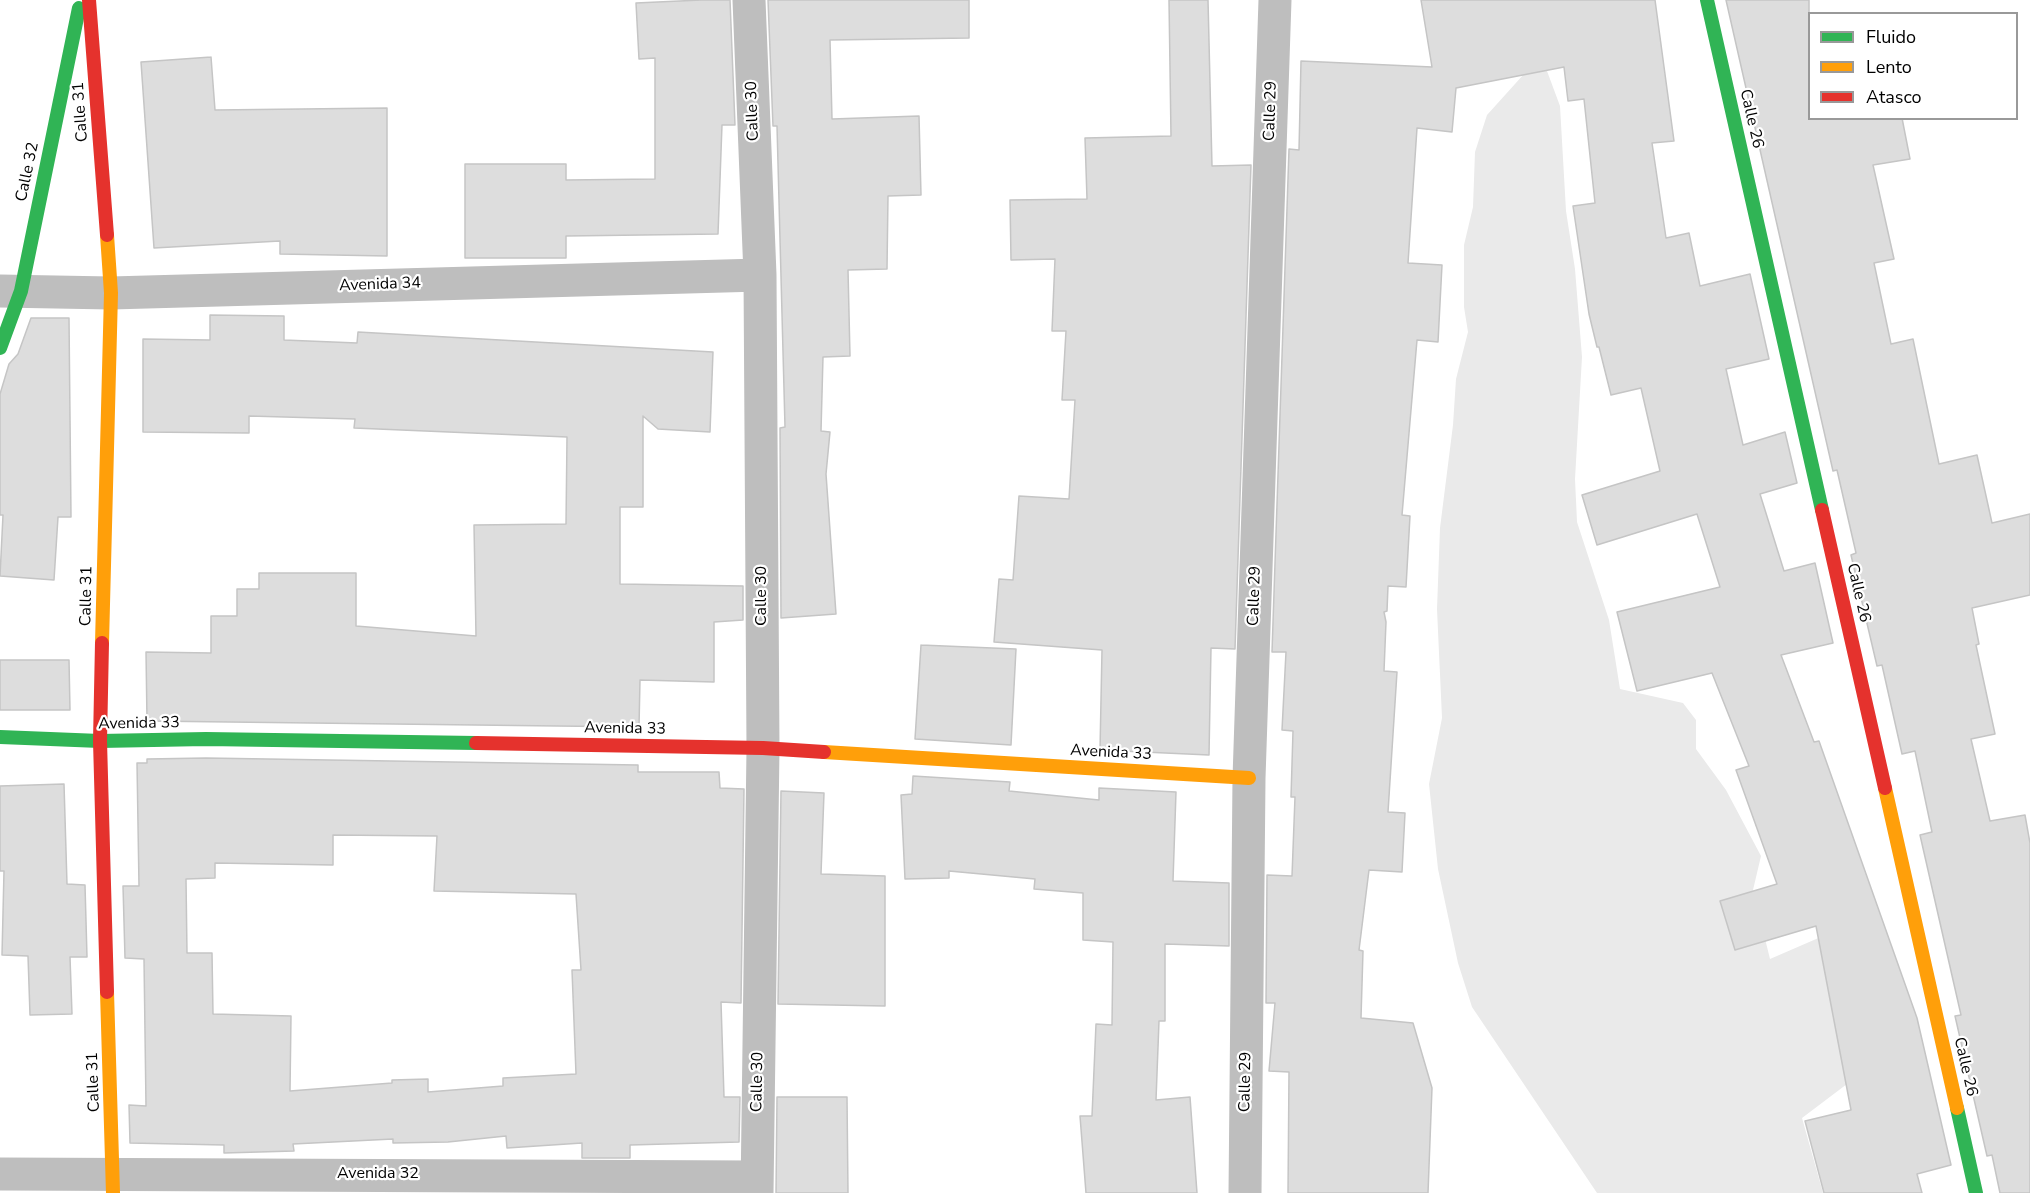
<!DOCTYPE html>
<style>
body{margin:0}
#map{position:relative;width:2030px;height:1193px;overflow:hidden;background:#fff;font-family:"Nunito Sans",sans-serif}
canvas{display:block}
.legend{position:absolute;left:1808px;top:12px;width:210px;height:108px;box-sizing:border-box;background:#fff;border:2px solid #999;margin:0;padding:8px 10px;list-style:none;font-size:18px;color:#000}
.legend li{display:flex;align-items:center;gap:12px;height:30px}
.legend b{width:30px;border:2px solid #999}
</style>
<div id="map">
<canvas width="2030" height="1193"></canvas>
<ul class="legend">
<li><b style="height:8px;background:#30b455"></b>Fluido</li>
<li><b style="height:8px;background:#ff9f0a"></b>Lento</li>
<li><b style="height:8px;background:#e5322d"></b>Atasco</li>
</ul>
</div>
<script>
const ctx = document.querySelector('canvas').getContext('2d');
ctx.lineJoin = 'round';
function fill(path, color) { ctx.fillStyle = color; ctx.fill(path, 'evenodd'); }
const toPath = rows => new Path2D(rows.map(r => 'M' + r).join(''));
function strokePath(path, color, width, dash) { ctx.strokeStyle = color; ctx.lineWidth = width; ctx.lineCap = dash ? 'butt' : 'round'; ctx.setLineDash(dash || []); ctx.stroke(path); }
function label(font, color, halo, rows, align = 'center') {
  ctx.font = font + ' "Nunito Sans",sans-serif'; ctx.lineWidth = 4.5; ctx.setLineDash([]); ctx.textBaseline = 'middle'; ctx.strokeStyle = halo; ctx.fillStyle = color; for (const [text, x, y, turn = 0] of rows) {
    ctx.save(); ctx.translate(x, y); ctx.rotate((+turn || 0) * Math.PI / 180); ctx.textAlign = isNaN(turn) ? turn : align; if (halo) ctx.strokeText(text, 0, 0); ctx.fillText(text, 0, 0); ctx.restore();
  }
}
fill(toPath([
 [1535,66,1547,71,1560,106,1566,211,1575,269,1582,357,1575,479,1577,522,1609,620,1620,689,1683,703,1696,720,1696,749,1726,790,1761,856,1753,890,1770,959,1830,933,1847,1084,1802,1118,1823,1193,1597,1193,1472,1007,1458,963,1438,869,1429,784,1442,718,1437,609,1440,528,1453,425,1456,379,1468,332,1464,307,1464,245,1473,207,1475,152,1487,115,1524,74]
]), '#eaeaea');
const building = toPath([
 [701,0,730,0,735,125,722,125,718,234,566,236,566,258,465,258,465,164,566,164,566,180,655,179,655,58,639,59,636,3,701,0],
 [768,0,969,0,969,38,830,40,832,119,919,116,921,195,888,196,887,269,848,270,850,356,823,357,821,431,830,432,826,474,836,614,781,618,780,428,785,427,777,126,773,126,768,0],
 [1169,0,1208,0,1212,166,1251,165,1235,649,1211,648,1209,755,1100,750,1102,650,994,642,999,579,1013,580,1019,496,1069,499,1075,400,1062,400,1066,331,1052,331,1055,259,1011,260,1010,200,1087,199,1085,138,1171,136,1169,0],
 [1421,0,1655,0,1674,141,1652,143,1666,238,1689,233,1700,286,1750,274,1769,359,1726,369,1743,445,1785,432,1797,483,1760,494,1784,571,1815,563,1833,643,1781,655,1814,742,1819,741,1917,1018,1951,1165,1917,1174,1922,1193,1824,1193,1805,1121,1851,1110,1816,926,1735,950,1720,901,1777,884,1736,770,1749,766,1712,673,1637,691,1617,612,1720,587,1697,514,1597,545,1582,495,1660,471,1641,388,1611,395,1599,347,1597,347,1589,314,1573,206,1595,203,1584,99,1568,101,1564,67,1456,88,1452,132,1417,128,1408,263,1442,265,1438,342,1417,340,1402,515,1410,516,1406,587,1388,586,1387,611,1384,612,1386,622,1384,671,1397,672,1388,812,1405,813,1402,872,1369,870,1359,950,1363,951,1361,1018,1413,1023,1432,1088,1428,1193,1288,1193,1289,1072,1269,1071,1275,1003,1266,1003,1267,875,1292,876,1295,797,1291,797,1293,731,1282,730,1286,652,1272,652,1289,149,1299,150,1301,61,1432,67,1421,0],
 [1726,0,1809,0,1809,118,1902,118,1910,159,1873,165,1894,259,1874,263,1891,344,1913,339,1939,464,1977,455,1992,523,2030,514,2030,595,1972,608,1979,644,1976,645,1995,734,1971,739,1990,821,2025,815,2030,843,2030,1193,2000,1193,1992,1155,1987,1156,1955,1016,1961,1015,1920,835,1932,832,1915,751,1902,754,1882,665,1877,666,1851,555,1856,553,1837,470,1833,471,1726,0],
 [211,57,215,110,387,108,387,256,280,254,280,241,154,248,141,62,211,57],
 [210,315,284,316,284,340,357,343,358,332,713,352,710,432,658,429,643,416,643,507,620,507,620,584,743,586,743,620,714,622,714,682,640,680,639,727,147,721,146,652,211,653,211,616,237,616,237,589,259,589,259,573,356,573,356,626,476,636,474,525,566,524,567,437,354,428,355,419,249,416,249,433,143,432,143,339,210,340,210,315],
 [31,318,69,318,71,517,58,517,54,580,0,576,3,515,0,515,0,394,9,364,18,354,31,318],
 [921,645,1016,649,1011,745,915,739,921,645],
 [0,660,69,660,70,710,0,710,0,660],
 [206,758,638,765,638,772,719,772,720,788,744,789,741,1003,721,1002,724,1097,740,1097,739,1142,630,1145,630,1158,582,1158,582,1143,507,1148,506,1136,448,1142,393,1143,393,1139,293,1144,294,1151,224,1153,224,1145,130,1143,129,1105,146,1106,144,959,125,958,123,886,139,886,137,763,147,763,147,759,206,758],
 [333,835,437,836,434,891,576,894,581,970,572,970,576,1074,503,1078,503,1086,428,1092,428,1079,392,1080,392,1083,290,1091,291,1016,213,1014,212,953,187,953,186,879,215,878,215,863,333,865,333,835],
 [913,776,1010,782,1009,791,1099,800,1099,788,1176,792,1173,881,1229,883,1229,946,1165,944,1165,1021,1159,1021,1156,1100,1190,1097,1197,1193,1086,1193,1080,1116,1092,1116,1096,1024,1112,1025,1113,942,1083,940,1083,893,1034,889,1035,879,949,871,949,878,905,879,901,795,912,794,913,776],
 [64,784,67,884,85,885,87,957,70,957,72,1014,30,1015,28,956,2,955,4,871,0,871,0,786,64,784],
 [781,791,824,793,821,874,885,876,885,1006,778,1004,781,791],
 [777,1097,847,1097,848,1193,776,1193,777,1097]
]);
fill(building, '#ddd');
strokePath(building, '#c5c5c5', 1.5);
strokePath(toPath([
 [749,0,760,275,763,748,757,1193],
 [0,291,111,293,760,275],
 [0,1174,757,1177],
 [1245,1193,1249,778,1275,0]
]), '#bebebe', 33);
strokePath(toPath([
 [1707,0,1822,510],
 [0,348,21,291,79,8],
 [0,737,100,741,206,739,476,743],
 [1957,1108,1976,1193]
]), '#30b455', 14);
strokePath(toPath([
 [102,643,111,293,107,235],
 [824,752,1249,778],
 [1885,788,1957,1108],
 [107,992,113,1193]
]), '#ff9f0a', 14);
strokePath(toPath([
 [89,0,107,235],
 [1822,510,1885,788],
 [102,643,100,741,107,992],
 [476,743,763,748,824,752]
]), '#e5322d', 14);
label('16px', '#000', '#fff', [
 ["Calle 30",753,111,-92],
 ["Calle 29",1271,111,-88],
 ["Calle 31",81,112,-94],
 ["Calle 26",1751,119,77],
 ["Calle 32",28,172,-78],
 ["Avenida 34",380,285,-2],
 ["Calle 26",1858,593,77],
 ["Calle 31",87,596,-89],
 ["Calle 30",762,596,-90],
 ["Calle 29",1255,596,-88],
 ["Avenida 33",139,724,-1],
 ["Avenida 33",625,729,1],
 ["Avenida 33",1111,753,3],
 ["Calle 26",1965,1067,77],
 ["Calle 31",94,1082,-92],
 ["Calle 30",758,1082,-89],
 ["Calle 29",1246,1082,-89],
 ["Avenida 32",378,1174]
]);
</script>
